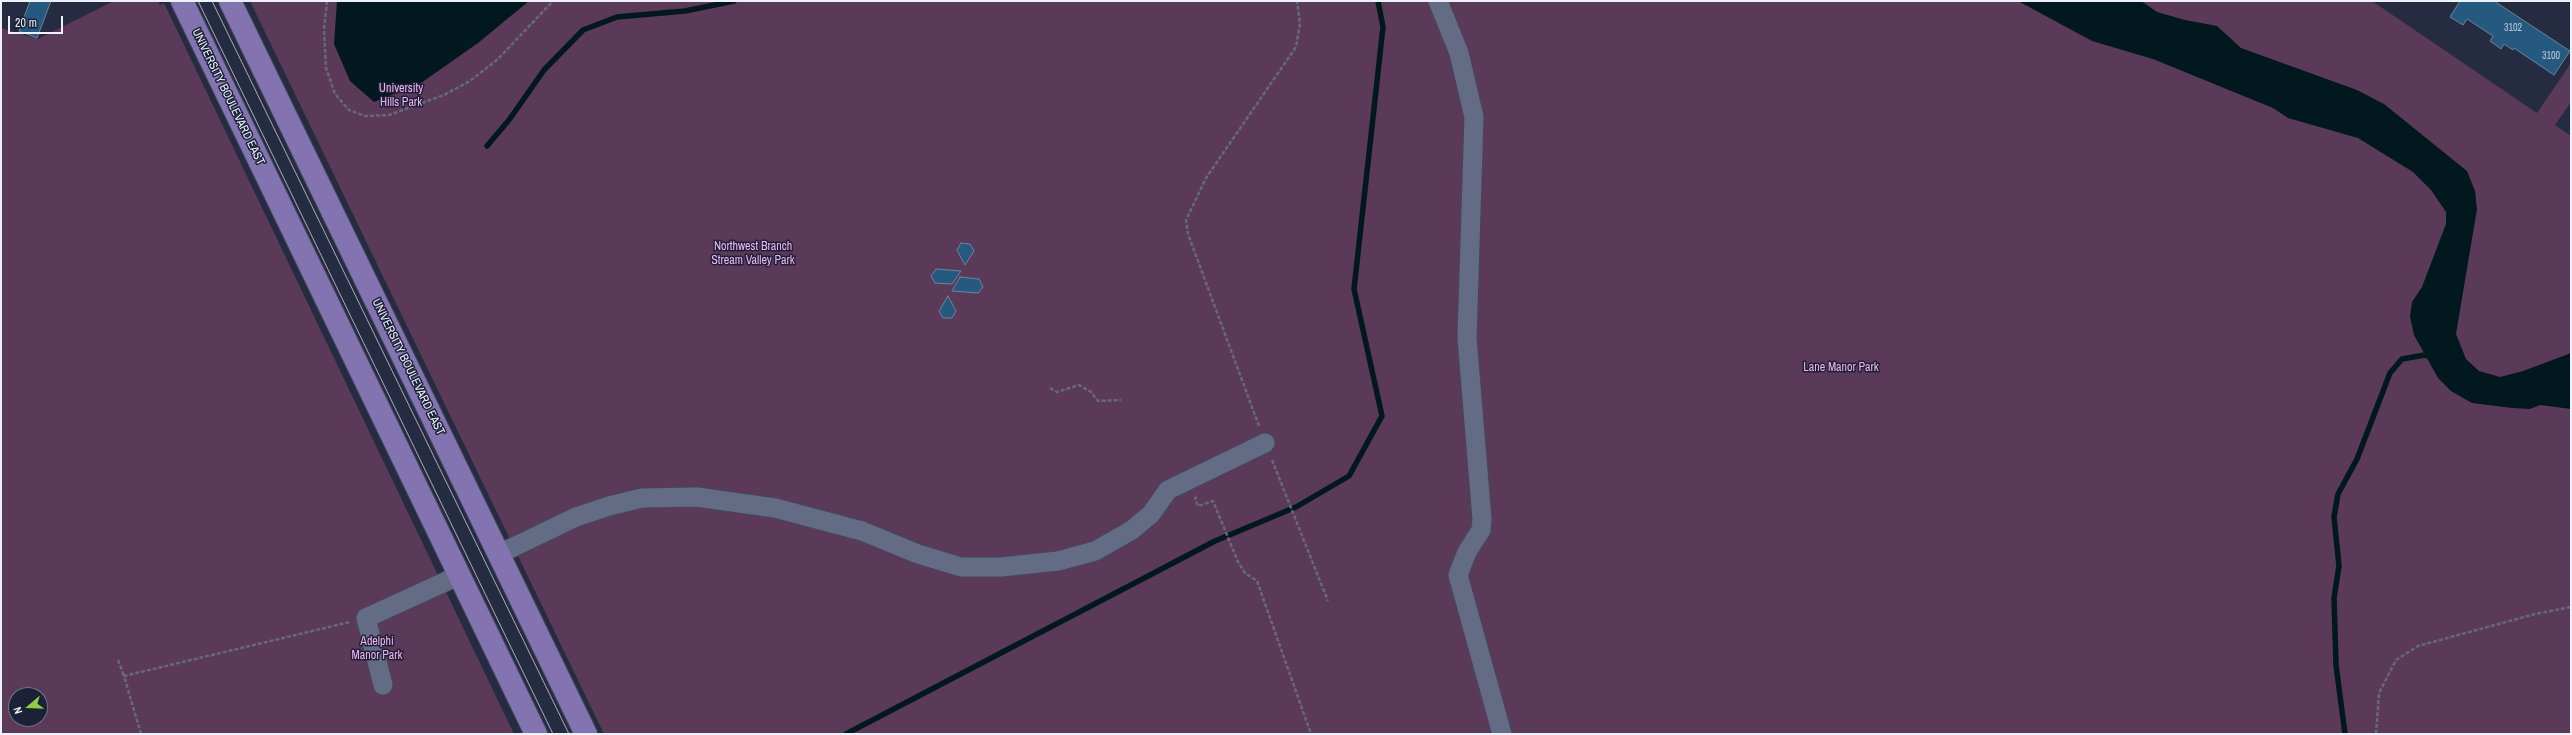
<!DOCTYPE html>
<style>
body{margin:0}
#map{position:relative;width:2572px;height:735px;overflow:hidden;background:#252b41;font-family:"Archivo Narrow",sans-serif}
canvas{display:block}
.frame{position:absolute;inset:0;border:2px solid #edf1fc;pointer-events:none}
.north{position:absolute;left:8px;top:687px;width:40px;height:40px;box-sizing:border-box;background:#1b2136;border:1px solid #6f7485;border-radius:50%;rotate:251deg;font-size:11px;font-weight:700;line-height:16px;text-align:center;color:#edf1fc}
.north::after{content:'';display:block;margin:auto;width:14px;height:18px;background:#91cd40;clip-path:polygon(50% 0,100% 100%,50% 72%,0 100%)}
.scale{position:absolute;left:8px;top:16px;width:55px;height:18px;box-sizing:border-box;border:2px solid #edf1fc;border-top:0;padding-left:5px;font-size:12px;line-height:14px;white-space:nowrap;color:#edf1fc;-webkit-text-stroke:3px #1b2136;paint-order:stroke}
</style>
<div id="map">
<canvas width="2572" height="735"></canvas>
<div class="frame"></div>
<div class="north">N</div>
<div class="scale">20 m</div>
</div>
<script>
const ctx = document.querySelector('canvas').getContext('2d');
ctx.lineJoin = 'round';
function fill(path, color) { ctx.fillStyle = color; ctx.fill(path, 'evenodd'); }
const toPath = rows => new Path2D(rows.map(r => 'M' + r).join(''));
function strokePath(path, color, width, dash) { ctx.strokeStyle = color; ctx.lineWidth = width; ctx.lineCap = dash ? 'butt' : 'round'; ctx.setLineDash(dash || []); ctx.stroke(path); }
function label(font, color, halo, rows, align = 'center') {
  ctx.font = font + ' "Archivo Narrow",sans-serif'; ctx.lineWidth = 3; ctx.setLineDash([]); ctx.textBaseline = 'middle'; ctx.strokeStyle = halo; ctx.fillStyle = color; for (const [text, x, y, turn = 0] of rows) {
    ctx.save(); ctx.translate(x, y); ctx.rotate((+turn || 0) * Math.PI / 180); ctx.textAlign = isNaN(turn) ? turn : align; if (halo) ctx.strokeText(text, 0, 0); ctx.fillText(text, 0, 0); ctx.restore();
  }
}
fill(toPath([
 [114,1,158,1,160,5,164,3,514,734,1,734,1,28,38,39],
 [16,695,40,695,40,719,16,719],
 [250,1,2372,1,2537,113,2571,63,2571,102,2555,125,2571,136,2571,734,604,734]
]), '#5b3a59');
fill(toPath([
 [337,1,529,1,478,43,421,83,374,102,350,81,334,44],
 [2018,1,2141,1,2157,12,2185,20,2217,26,2241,48,2357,90,2384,104,2467,171,2475,191,2477,209,2456,334,2466,359,2479,371,2500,377,2523,371,2571,353,2571,409,2540,405,2530,409,2512,408,2472,403,2451,391,2438,378,2414,335,2410,317,2412,302,2422,287,2446,224,2446,212,2431,190,2413,172,2358,138,2288,118,2273,108,2153,59,2092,41]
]), '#01181e');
strokePath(toPath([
 [487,146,509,120,544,70,583,30,617,17,685,11,734,1],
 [846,734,1215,541,1296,507,1349,476,1382,416,1354,289,1383,27,1378,1],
 [2345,734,2336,665,2334,598,2339,566,2334,517,2338,494,2357,459,2390,373,2402,359,2425,355,2431,357]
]), '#01181e', 5.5);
const building = toPath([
 [30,1,51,1,37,38,19,31,30,1],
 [2460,1,2494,1,2570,51,2554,75,2514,48,2513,50,2504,44,2501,49,2490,41,2493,36,2467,19,2463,25,2450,17,2460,1],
 [961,243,970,244,974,251,965,265,957,250,961,243],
 [936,269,961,271,952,284,935,283,931,276,936,269],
 [960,277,979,279,983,287,978,293,952,291,960,277],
 [948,296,956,311,952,318,943,318,939,311,948,296]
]);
fill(building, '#26597f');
strokePath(building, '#6d8599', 1);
const minor = toPath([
 [1438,1,1459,53,1474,117,1467,338,1482,519,1481,530,1467,552,1458,575,1502,734],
 [499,554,576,517,609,506,642,498,697,497,775,508,862,531,918,554,961,567,1001,567,1058,561,1095,551,1132,530,1151,514,1168,490,1265,443],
 [383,685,366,618,460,575]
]);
const major = toPath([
 [182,1,536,734],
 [230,1,586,734]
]);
strokePath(minor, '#44485a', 21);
strokePath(major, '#44485a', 24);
strokePath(toPath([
 [327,1,324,29,326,68,335,94,349,110,365,116,389,115,444,95,470,81,498,59,553,1],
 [1050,388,1057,392,1079,385,1091,392,1098,401,1121,400],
 [1259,426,1188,234,1186,220,1206,178,1296,47,1300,24,1297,1],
 [1272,460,1328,601],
 [1197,497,1195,498,1198,506,1213,501,1238,562,1245,573,1257,581,1311,734],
 [118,660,124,676],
 [141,734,124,676,350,622],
 [2376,734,2379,693,2396,660,2418,646,2535,614,2571,607]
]), '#646a7c', 2.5, [4, 2]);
strokePath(minor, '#646b85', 19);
strokePath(major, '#8373b0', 22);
strokePath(toPath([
 [198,1,553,734],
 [212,1,569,734]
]), '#a9aebc', 1);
label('10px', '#bbcbdd', null, [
 ["3102",2513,28],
 ["3100",2551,56]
]);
label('12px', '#f6b3f2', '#1b2136', [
 ["University",401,89],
 ["Hills Park",401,103],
 ["Northwest Branch",753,247],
 ["Stream Valley Park",753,261],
 ["Lane Manor Park",1841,368],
 ["Adelphi",377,642],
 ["Manor Park",377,656]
]);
label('12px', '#edf1fc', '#1b2136', [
 ["UNIVERSITY BOULEVARD EAST",228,97,64],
 ["UNIVERSITY BOULEVARD EAST",408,367,64]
]);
</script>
